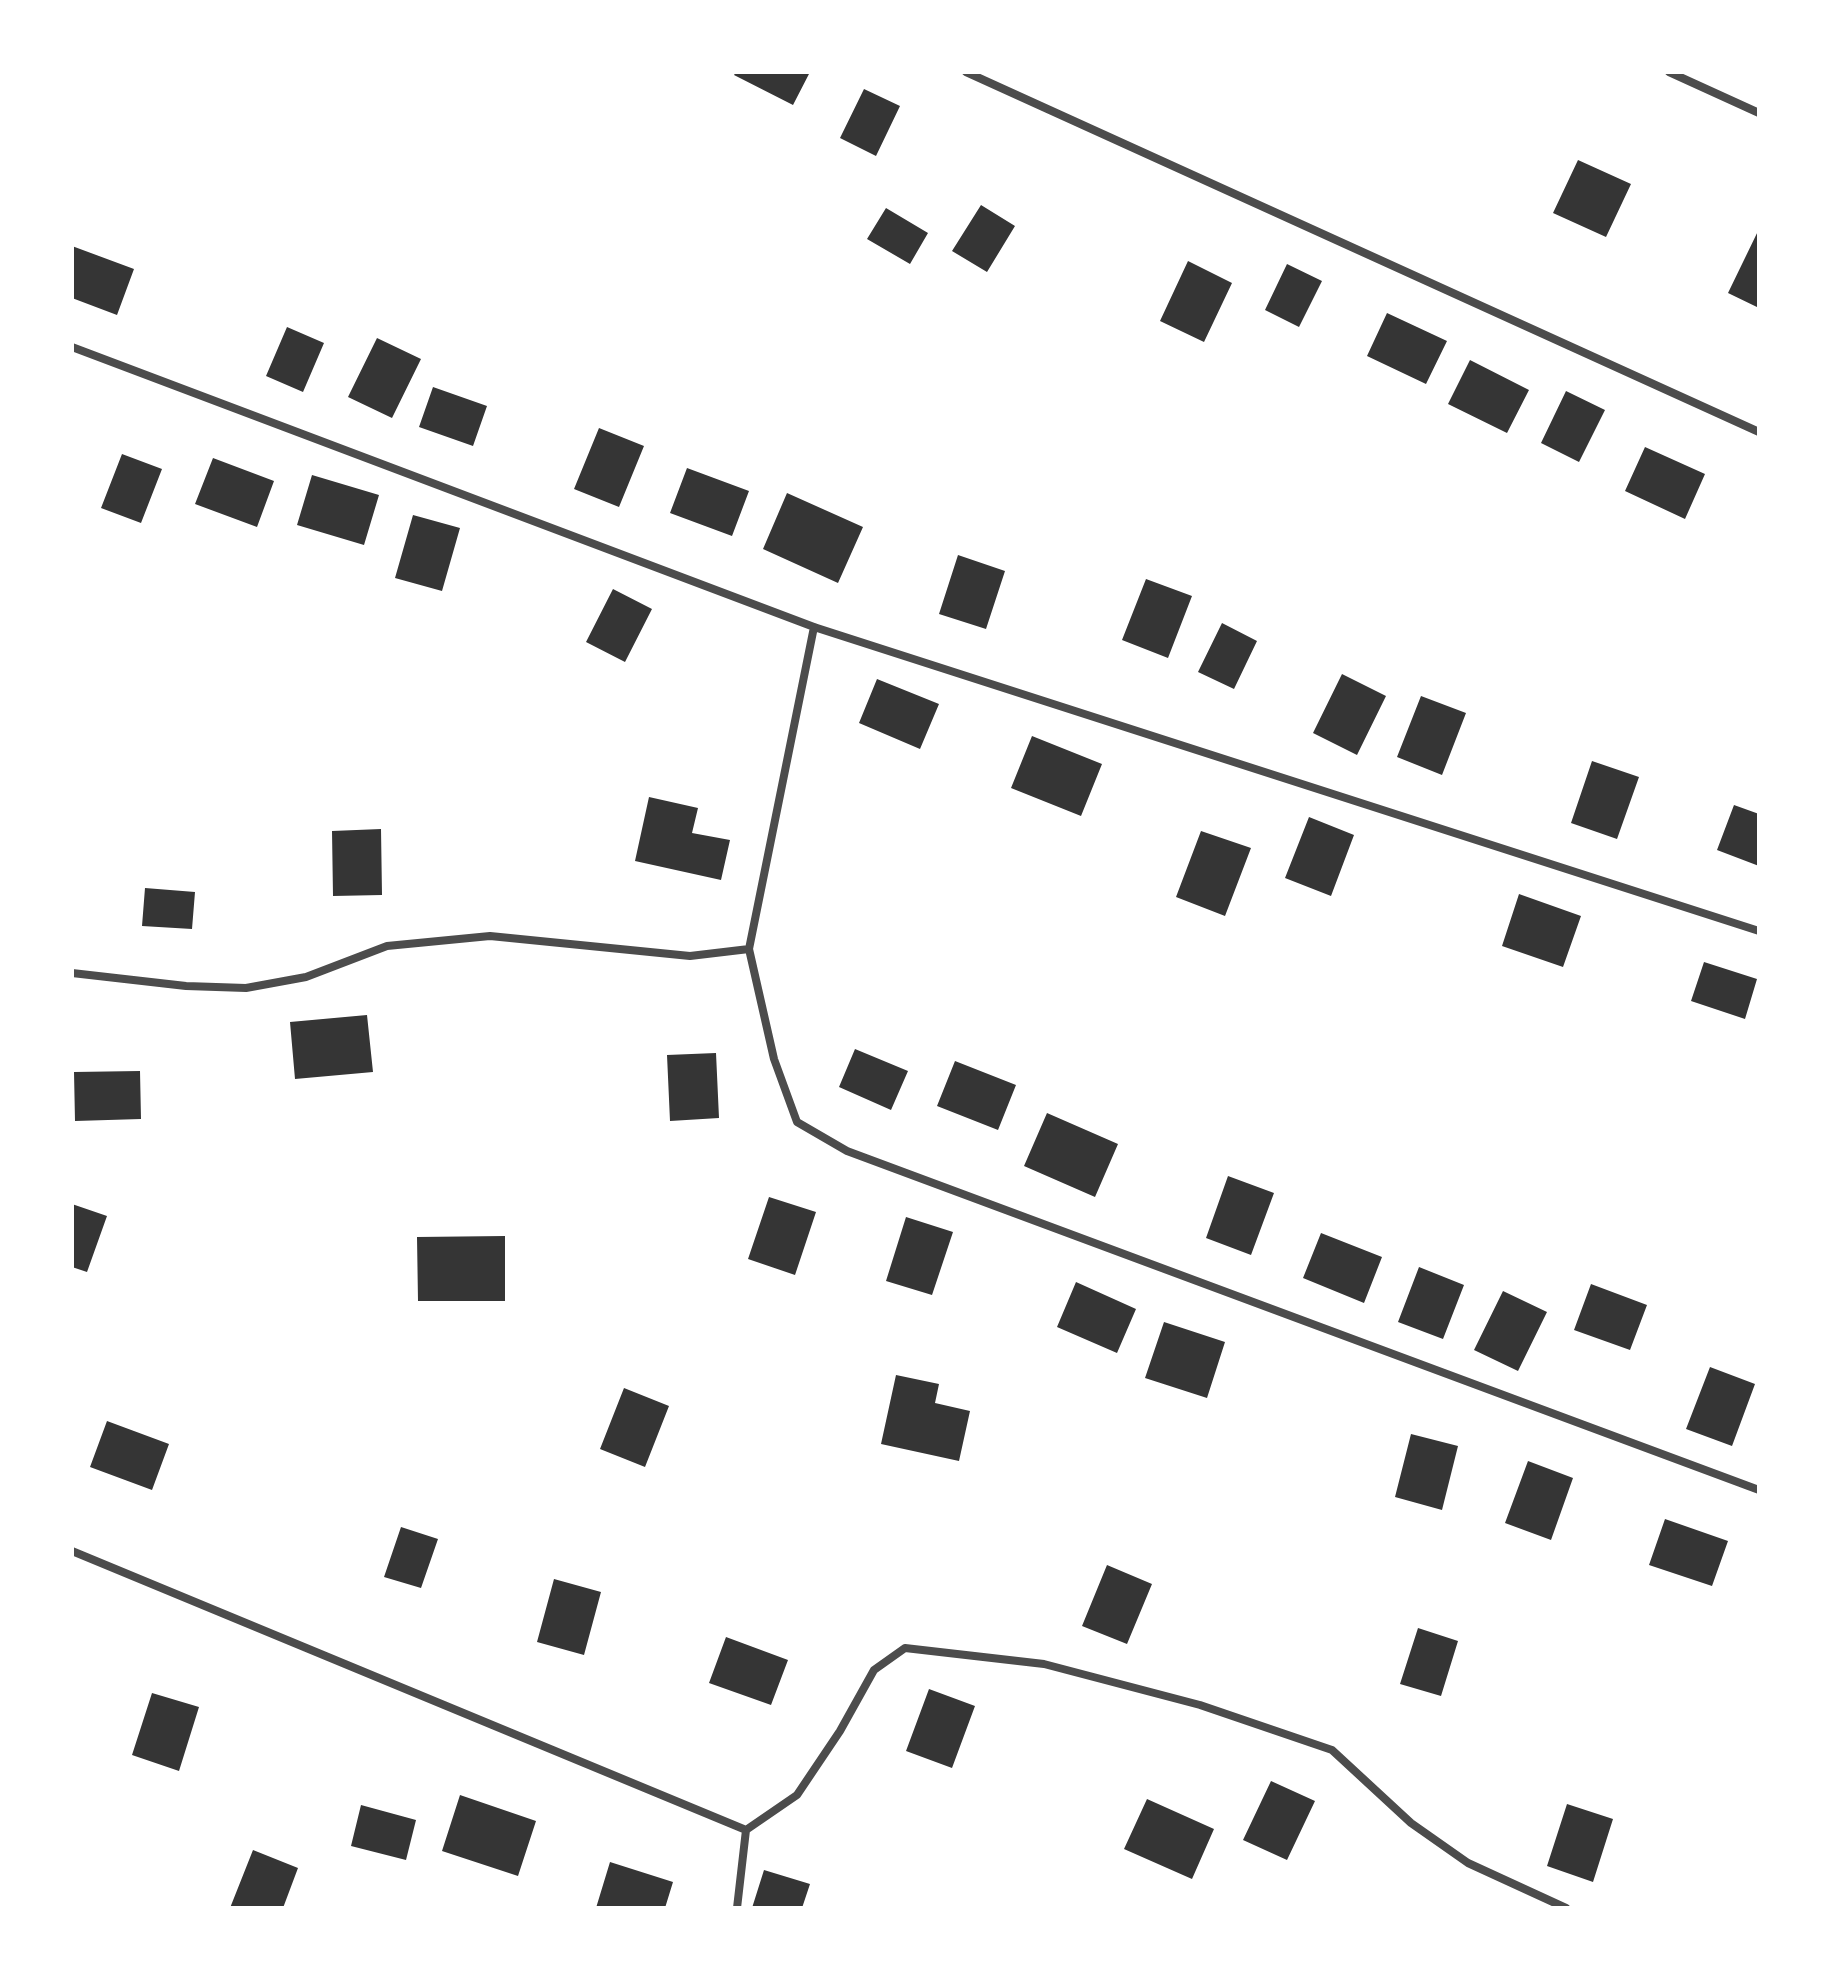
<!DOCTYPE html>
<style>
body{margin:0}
#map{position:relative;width:1831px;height:1980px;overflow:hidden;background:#fff;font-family:"Work Sans",sans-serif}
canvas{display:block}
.frame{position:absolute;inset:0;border:74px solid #fff;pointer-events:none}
</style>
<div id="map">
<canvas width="1831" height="1980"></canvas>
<div class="frame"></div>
</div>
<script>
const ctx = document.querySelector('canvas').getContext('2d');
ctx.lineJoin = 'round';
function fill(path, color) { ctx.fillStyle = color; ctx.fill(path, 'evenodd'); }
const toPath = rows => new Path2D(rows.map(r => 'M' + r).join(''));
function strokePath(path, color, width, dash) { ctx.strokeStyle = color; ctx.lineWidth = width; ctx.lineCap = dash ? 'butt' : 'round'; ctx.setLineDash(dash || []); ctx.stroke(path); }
fill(toPath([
 [736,72,810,72,793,105,734,75],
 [864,89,900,106,876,156,840,138],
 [1578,160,1631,184,1606,237,1553,213],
 [981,205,1015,226,987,272,952,251],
 [886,208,928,233,910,264,867,239],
 [1759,229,1759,308,1728,293],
 [72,246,134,269,117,315,72,298],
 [1188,261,1232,283,1204,342,1160,321],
 [1287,264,1322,281,1299,327,1265,310],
 [1387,313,1447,341,1426,384,1367,356],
 [287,327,324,343,303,392,266,376],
 [377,338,421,359,392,418,348,397],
 [1470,360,1529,390,1507,433,1448,404],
 [433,387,487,406,473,446,419,427],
 [1566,391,1605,410,1579,462,1541,443],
 [599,428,644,446,619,507,574,489],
 [1645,447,1705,474,1685,519,1625,491],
 [122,454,162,469,141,523,101,508],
 [213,458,274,481,257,527,195,504],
 [687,468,749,491,732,536,670,513],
 [312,475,379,495,364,545,297,525],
 [787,493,863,527,838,583,763,549],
 [413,515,460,528,442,591,395,578],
 [958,555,1005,571,986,629,939,614],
 [1146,579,1192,596,1168,658,1122,640],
 [613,589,652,609,625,662,586,642],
 [1222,623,1257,641,1234,689,1198,672],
 [1342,674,1386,696,1357,755,1313,733],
 [877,679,939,704,920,749,859,723],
 [1421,696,1466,713,1442,775,1397,757],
 [1032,736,1102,764,1081,816,1011,788],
 [1592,761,1639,777,1617,839,1571,823],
 [649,797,698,808,692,833,730,840,721,880,635,861],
 [1734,805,1759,814,1759,866,1717,850],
 [1309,817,1354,835,1331,896,1285,878],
 [381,829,382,895,333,896,332,831],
 [1201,831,1251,848,1225,916,1176,897],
 [145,888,195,892,192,929,142,926],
 [1519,894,1581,916,1563,967,1502,946],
 [1704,962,1757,979,1745,1019,1691,1001],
 [367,1015,373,1072,295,1079,290,1022],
 [855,1049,908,1071,891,1110,839,1087],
 [716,1053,719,1118,670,1121,667,1055],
 [955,1061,1016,1085,998,1130,937,1106],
 [140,1071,141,1119,75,1121,74,1072],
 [1047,1113,1118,1144,1095,1197,1024,1166],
 [1228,1176,1274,1193,1251,1255,1206,1238],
 [769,1197,816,1212,795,1275,748,1259],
 [72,1204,107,1216,87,1272,72,1267],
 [906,1217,953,1232,932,1295,886,1281],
 [1321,1233,1382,1257,1364,1303,1303,1278],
 [505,1236,505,1301,418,1301,417,1237],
 [1419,1267,1464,1285,1443,1339,1398,1322],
 [1076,1282,1136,1309,1117,1353,1057,1327],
 [1591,1284,1647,1305,1630,1350,1574,1330],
 [1503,1291,1547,1312,1518,1371,1474,1350],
 [1164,1322,1225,1342,1207,1398,1145,1378],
 [1710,1367,1755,1384,1732,1446,1686,1429],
 [896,1375,939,1384,935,1403,970,1411,959,1461,881,1444],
 [624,1388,669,1406,645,1467,600,1449],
 [107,1421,169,1444,152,1490,90,1467],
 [1411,1434,1458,1446,1442,1510,1395,1497],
 [1528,1461,1573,1478,1551,1540,1505,1523],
 [1665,1519,1728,1541,1712,1586,1649,1565],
 [401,1527,438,1539,421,1588,384,1577],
 [1107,1565,1152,1584,1127,1644,1082,1626],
 [554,1579,601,1592,584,1655,537,1642],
 [1418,1628,1458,1641,1441,1696,1400,1684],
 [726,1637,788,1660,771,1705,709,1683],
 [929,1689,975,1706,952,1768,906,1751],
 [152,1693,199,1707,179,1771,132,1755],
 [1271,1781,1315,1801,1287,1860,1243,1840],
 [460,1795,536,1821,518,1876,442,1851],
 [1147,1799,1214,1829,1192,1879,1124,1849],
 [1567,1804,1613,1819,1593,1882,1547,1866],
 [361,1805,416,1820,406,1860,351,1846],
 [253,1850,298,1868,283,1908,230,1908],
 [610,1862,673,1882,665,1908,596,1908],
 [764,1870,810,1884,802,1908,752,1908]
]), '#353535');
strokePath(toPath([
 [966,72,1759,432],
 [1669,72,1759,113],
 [72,347,814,627,1759,931],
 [749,949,814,627],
 [72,973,186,986,246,988,306,977,387,946,490,936,690,956,749,949,774,1059,797,1122,847,1151,1759,1490],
 [72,1551,746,1830],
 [737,1908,746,1830,797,1795,840,1731,874,1670,905,1648,1044,1664,1200,1705,1332,1750,1411,1823,1468,1863,1566,1908]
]), '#4c4c4c', 8);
</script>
